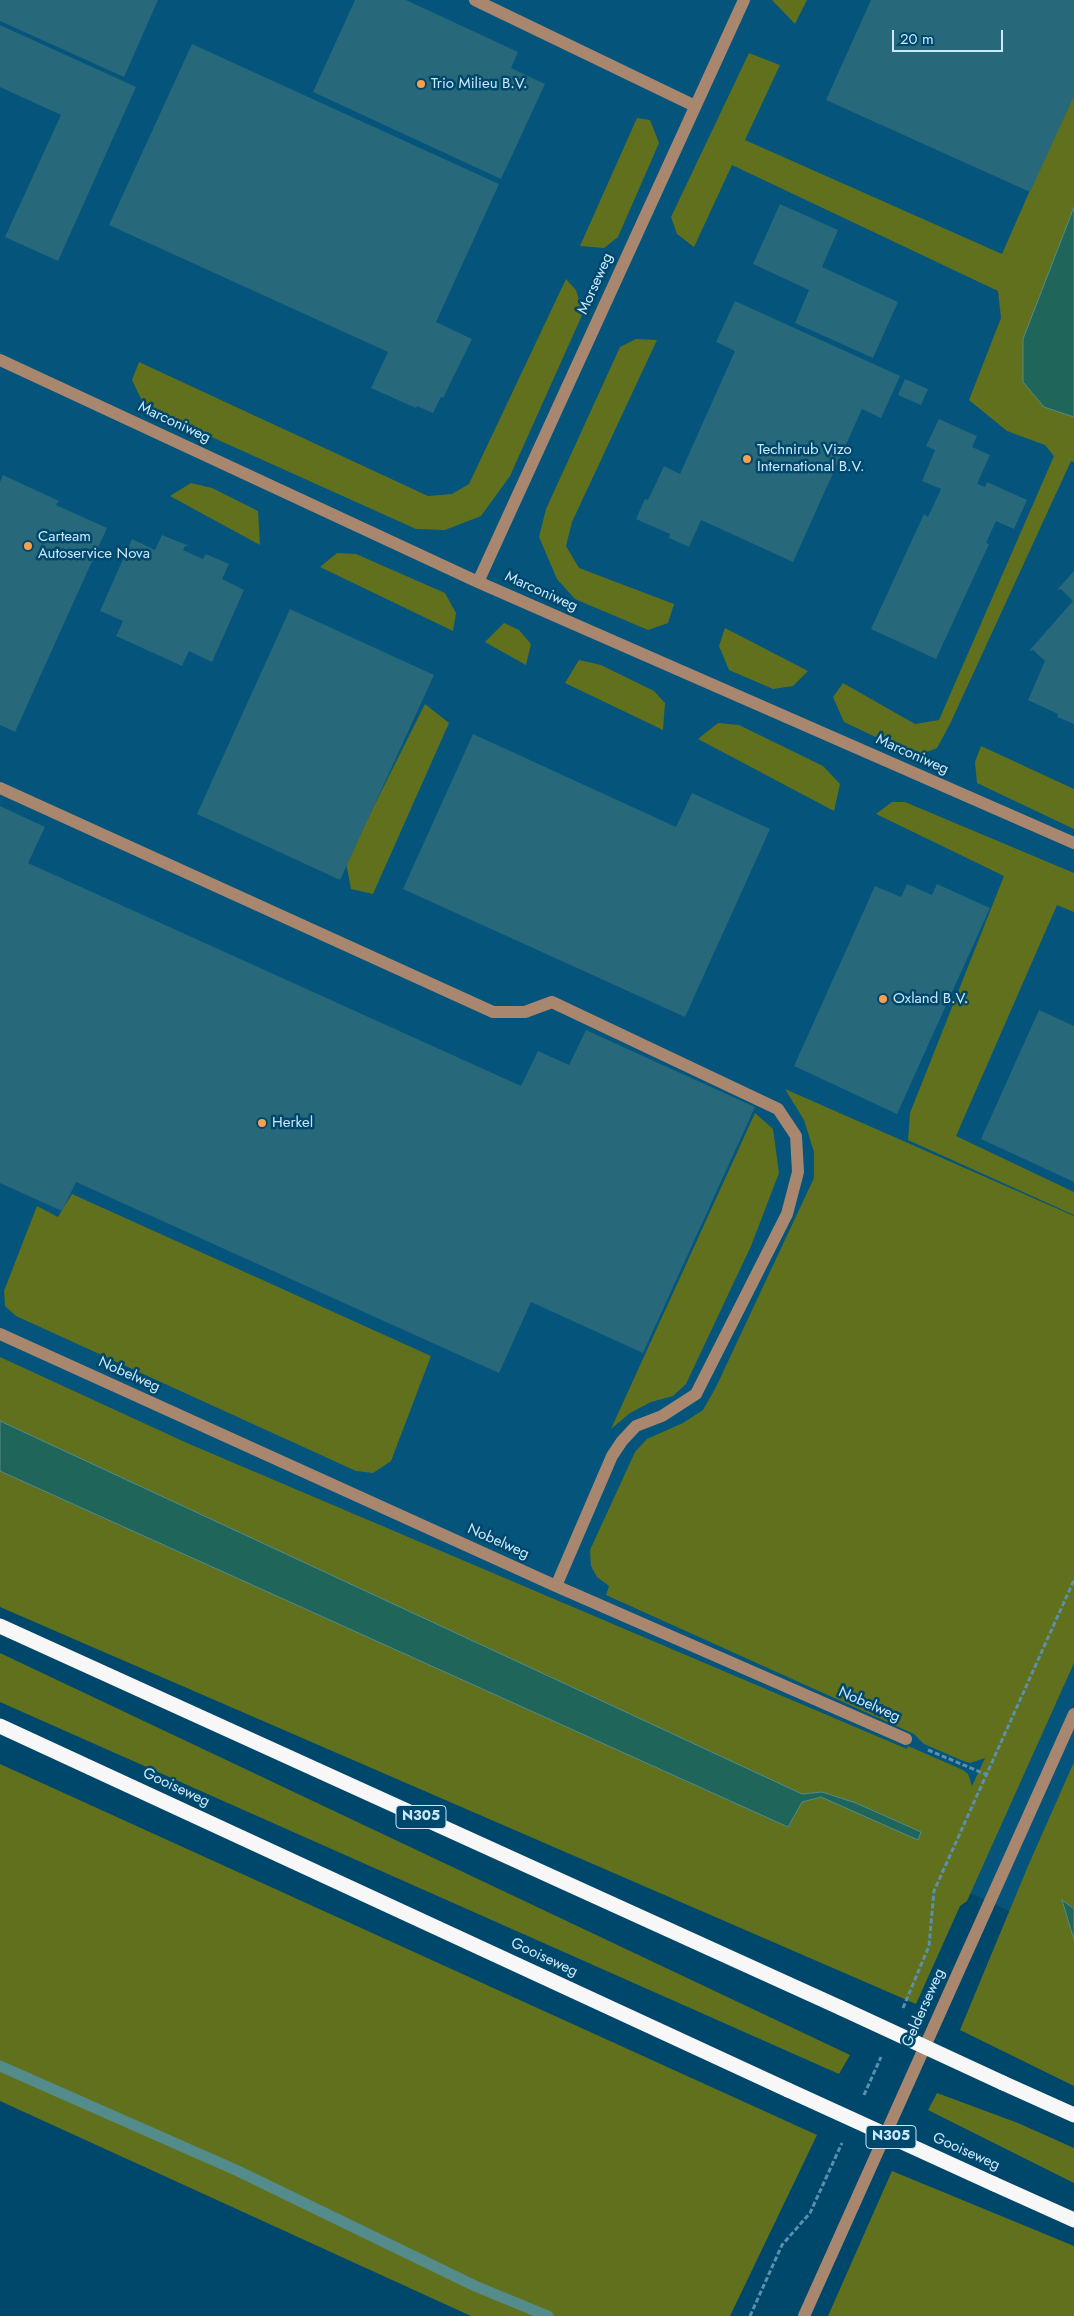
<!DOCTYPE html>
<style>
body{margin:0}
#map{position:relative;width:1074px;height:2316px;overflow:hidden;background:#00486b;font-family:Jost,sans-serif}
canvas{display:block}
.scale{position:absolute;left:892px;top:30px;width:111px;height:22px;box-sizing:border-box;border:2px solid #c9e7fd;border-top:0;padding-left:6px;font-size:15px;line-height:18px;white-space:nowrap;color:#c9e7fd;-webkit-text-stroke:4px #00486b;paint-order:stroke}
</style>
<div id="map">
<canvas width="1074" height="2316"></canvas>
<div class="scale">20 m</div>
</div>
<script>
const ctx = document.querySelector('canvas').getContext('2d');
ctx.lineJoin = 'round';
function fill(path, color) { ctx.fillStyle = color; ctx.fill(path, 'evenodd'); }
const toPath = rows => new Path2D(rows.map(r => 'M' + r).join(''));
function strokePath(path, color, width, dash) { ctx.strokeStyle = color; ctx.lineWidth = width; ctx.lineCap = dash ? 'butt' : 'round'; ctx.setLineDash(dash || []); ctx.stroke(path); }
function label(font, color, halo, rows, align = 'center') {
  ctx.font = font + ' Jost,sans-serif'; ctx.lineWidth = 5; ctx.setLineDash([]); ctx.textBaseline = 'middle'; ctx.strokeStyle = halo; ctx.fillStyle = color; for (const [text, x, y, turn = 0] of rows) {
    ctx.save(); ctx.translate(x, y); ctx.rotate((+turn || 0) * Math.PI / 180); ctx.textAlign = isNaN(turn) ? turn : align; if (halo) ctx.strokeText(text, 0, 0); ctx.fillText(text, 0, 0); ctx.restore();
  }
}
fill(toPath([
 [0,0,1074,0,1074,1941,0,1442]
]), '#04547c');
fill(toPath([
 [772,0,807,0,795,24],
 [749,53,780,65,745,140,1002,254,1074,90,1074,207,1057,251,1044,407,1074,417,1074,462,1071,461,950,724,937,748,916,756,844,722,833,697,843,683,915,724,939,720,1054,456,1045,445,1007,431,969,400,1001,318,998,291,732,165,694,247,677,234,671,217],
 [637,118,650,120,659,143,618,237,604,248,580,246],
 [566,279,576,290,583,313,510,476,481,516,445,530,416,529,145,407,132,380,139,362,428,496,452,494,469,484],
 [636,339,657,340,572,522,566,546,579,568,674,604,668,623,648,630,575,599,557,579,539,537,546,509,620,347],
 [191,483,212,488,258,511,260,545,170,496],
 [337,553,356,554,445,593,456,613,453,631,320,567],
 [504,623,519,630,531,644,526,665,485,642],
 [725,628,808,671,793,686,773,689,729,670,719,646],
 [579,660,601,665,654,691,665,703,663,730,565,683],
 [425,704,449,723,373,894,351,889,346,862],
 [718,723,739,725,823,766,840,784,834,811,698,739],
 [981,746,1074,789,1074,829,977,783,975,762],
 [892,802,905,802,1074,873,1074,912,1057,905,956,1136,1074,1192,1074,1215,908,1140,910,1113,1004,876,876,814],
 [785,1089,1074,1216,1074,1663,967,1901,960,1906,916,2004,0,1607,0,1471,788,1827,802,1802,821,1797,918,1839,921,1832,856,1803,822,1792,802,1794,0,1421,0,1357,187,1443,907,1749,908,1746,963,1770,968,1774,972,1786,985,1758,970,1763,961,1760,924,1744,914,1734,606,1595,609,1586,597,1577,591,1566,590,1550,635,1452,647,1439,683,1423,703,1410,716,1387,814,1178,814,1152,804,1120],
 [755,1113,773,1129,779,1173,751,1246,686,1384,673,1396,651,1402,630,1413,611,1429],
 [72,1194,431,1356,391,1461,373,1473,356,1471,16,1316,5,1306,4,1291,37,1206,58,1217],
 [0,1653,850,2055,839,2074,0,1702],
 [1074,1762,1074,1909,1062,1901,1074,1940,1074,2086,960,2030,1028,1866],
 [0,1764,817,2135,730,2316,471,2316,0,2101],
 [937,2093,1018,2123,1074,2148,1074,2183,928,2110],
 [892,2171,1074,2246,1074,2316,828,2316]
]), '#61701d');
const water = toPath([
 [1074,207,1074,417,1044,407,1023,382,1023,339,1074,207],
 [0,1421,802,1794,822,1792,856,1803,921,1832,918,1840,821,1797,802,1802,788,1827,0,1471,0,1421],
 [1062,1900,1074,1909,1074,1940,1062,1900]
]);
fill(water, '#206559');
strokePath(water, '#538c8a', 1);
strokePath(toPath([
 [0,2066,238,2171,475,2286,548,2316]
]), '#538c8a', 11);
fill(toPath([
 [0,0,158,0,124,77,0,21],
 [355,0,406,0,518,52,511,68,545,84,501,179,313,92],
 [871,0,1074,0,1074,96,1030,192,826,100],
 [0,25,136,87,58,261,5,237,61,115,0,87],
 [192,44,499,184,436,322,472,339,443,398,441,397,433,413,417,406,416,408,371,388,388,352,109,225],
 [780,204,838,230,822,267,898,302,873,358,795,323,809,290,753,264],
 [735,301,900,376,881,418,862,409,793,562,701,520,689,547,669,538,670,534,636,519,645,499,648,500,664,466,680,474,735,351,716,342],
 [905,379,928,389,921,405,898,395],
 [939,419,977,436,972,447,990,455,977,484,985,487,987,482,1027,500,1014,529,996,521,986,543,989,544,936,659,871,629,924,514,928,517,941,489,922,481,935,450,926,446],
 [3,475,59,501,56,505,107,528,15,732,0,725,0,482],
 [162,535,189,546,185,546,183,550,203,559,206,554,229,564,222,579,244,590,212,662,189,651,182,666,116,636,123,621,100,611,132,539,155,550],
 [1074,571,1074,724,1057,717,1058,714,1028,700,1045,661,1033,650,1029,651,1073,601,1061,589,1057,590],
 [290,609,434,675,340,880,197,814],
 [473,734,676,827,692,793,770,829,685,1017,403,889],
 [0,806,45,827,28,863,521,1086,538,1051,569,1065,586,1030,755,1107,643,1353,531,1302,499,1373,76,1182,62,1211,0,1183],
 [907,884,932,895,937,884,990,908,897,1114,794,1066,875,886,901,897],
 [1039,1010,1074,1026,1074,1182,981,1139]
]), '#27687a');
strokePath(toPath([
 [928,1750,985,1774],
 [903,2008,929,1946,934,1891,1074,1580],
 [864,2095,881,2057],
 [750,2316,782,2245,810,2213,842,2143]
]), '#5b90ad', 3, [5, 2.5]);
strokePath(toPath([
 [475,0,695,106],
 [0,360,478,582,1074,843],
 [478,582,744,0],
 [0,788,493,1012,525,1012,552,1002,778,1109,796,1136,798,1172,787,1214,696,1394,662,1416,636,1426,622,1441,612,1456,556,1586],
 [0,1334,556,1586,906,1739],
 [804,2316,1074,1714]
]), '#a8876e', 12);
strokePath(toPath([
 [0,1626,841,2008],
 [0,1726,788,2090],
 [1003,2083,1074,2115],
 [994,2184,1074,2220]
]), '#f7f7f7', 15);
strokePath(toPath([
 [841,2008,1003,2083],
 [788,2090,994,2184]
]), '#f7f7f7', 15);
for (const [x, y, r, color] of [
 [421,84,5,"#fa9f4f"],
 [747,459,5,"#fa9f4f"],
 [28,546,5,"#fa9f4f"],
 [883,999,5,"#fa9f4f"],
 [262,1123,5,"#fa9f4f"]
]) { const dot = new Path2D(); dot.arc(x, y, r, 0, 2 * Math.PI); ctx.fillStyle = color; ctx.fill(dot); strokePath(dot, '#00486b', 2); }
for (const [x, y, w] of [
 [421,1817,50],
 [891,2137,50]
]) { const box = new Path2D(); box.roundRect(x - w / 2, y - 11.5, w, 23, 4); ctx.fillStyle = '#00486b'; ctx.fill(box); strokePath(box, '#c9e7fd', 1); }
label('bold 14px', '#c9e7fd', null, [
 ["N305",421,1817],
 ["N305",891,2137]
]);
label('15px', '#c9e7fd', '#00486b', [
 ["Trio Milieu B.V.",431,84],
 ["Technirub Vizo",757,450],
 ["International B.V.",757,467],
 ["Carteam",38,537],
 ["Autoservice Nova",38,554],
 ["Oxland B.V.",893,999],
 ["Herkel",272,1123]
], 'left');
label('15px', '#c9e7fd', '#00486b', [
 ["Morseweg",596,284,-66],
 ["Marconiweg",174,423,25],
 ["Marconiweg",541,592,24],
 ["Marconiweg",912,755,24],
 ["Nobelweg",129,1375,24],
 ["Nobelweg",498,1542,24],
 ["Nobelweg",869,1705,24],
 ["Gooiseweg",176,1788,25],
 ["Gooiseweg",544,1958,25],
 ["Gelderseweg",924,2008,-66],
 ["Gooiseweg",966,2152,24]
]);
</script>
